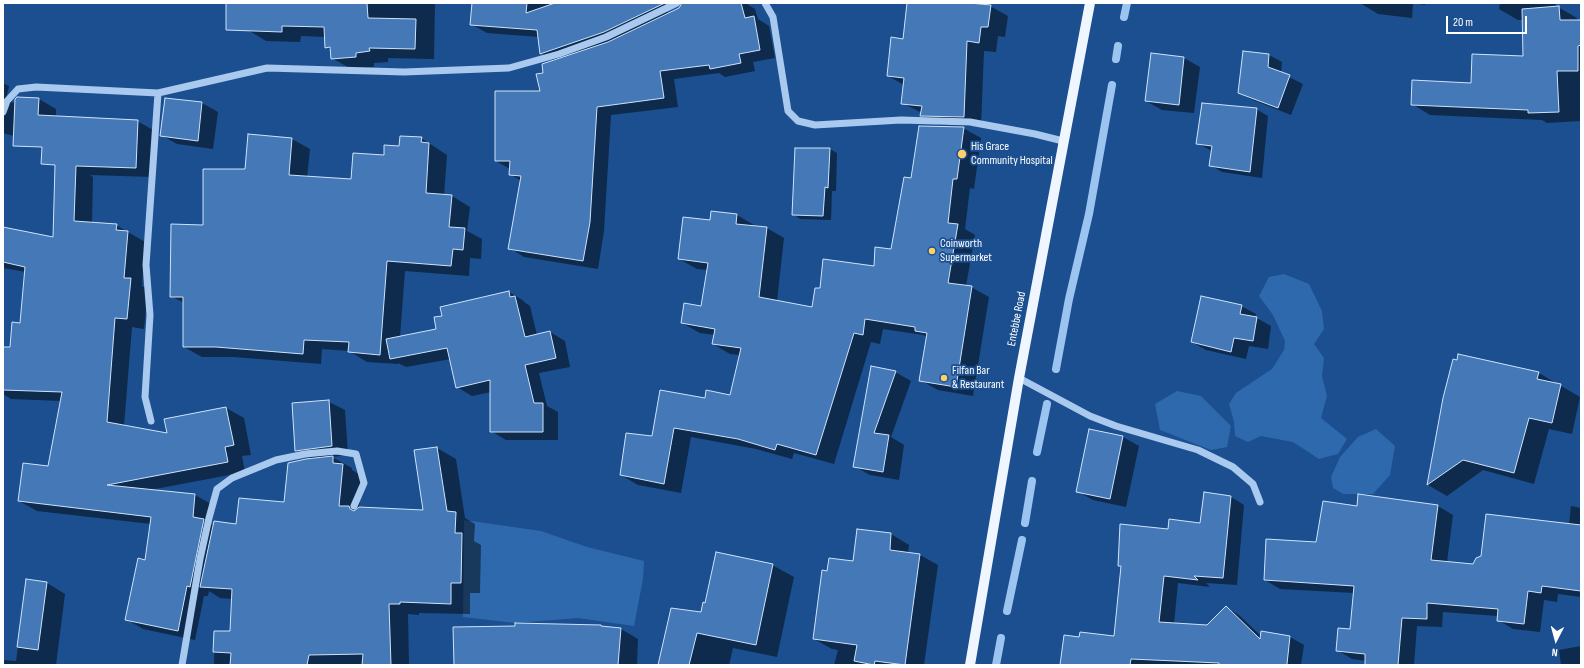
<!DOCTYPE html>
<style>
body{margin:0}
#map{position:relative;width:1584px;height:668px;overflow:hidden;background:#1b4f8f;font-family:"Sofia Sans Condensed",sans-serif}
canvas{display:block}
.frame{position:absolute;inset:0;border:4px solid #fff;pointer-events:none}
.north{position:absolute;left:1536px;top:620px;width:40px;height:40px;-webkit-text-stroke:3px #1b4f8f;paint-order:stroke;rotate:186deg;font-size:11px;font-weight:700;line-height:16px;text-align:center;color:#fff}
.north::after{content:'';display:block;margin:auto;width:14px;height:18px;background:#fff;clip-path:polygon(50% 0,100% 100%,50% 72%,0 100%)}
.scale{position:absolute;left:1446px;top:16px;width:81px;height:18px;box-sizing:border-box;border:2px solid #fff;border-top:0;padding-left:5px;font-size:12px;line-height:14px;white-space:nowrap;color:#fff;-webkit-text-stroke:3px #1b4f8f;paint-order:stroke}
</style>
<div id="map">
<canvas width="1584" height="668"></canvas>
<div class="frame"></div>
<div class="north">N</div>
<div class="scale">20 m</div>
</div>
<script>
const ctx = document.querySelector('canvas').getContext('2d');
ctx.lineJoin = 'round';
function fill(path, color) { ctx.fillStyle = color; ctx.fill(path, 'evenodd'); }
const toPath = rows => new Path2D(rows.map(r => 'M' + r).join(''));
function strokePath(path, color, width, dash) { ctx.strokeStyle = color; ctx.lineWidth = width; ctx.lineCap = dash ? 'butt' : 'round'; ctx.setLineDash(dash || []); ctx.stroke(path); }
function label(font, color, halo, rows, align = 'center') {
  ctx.font = font + ' "Sofia Sans Condensed",sans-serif'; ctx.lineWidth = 3.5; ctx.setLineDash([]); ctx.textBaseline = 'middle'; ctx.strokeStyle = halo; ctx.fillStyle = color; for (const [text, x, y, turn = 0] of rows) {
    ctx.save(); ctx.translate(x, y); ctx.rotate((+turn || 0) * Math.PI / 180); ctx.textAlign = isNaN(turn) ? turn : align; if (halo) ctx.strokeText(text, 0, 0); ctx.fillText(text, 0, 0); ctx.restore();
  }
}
fill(toPath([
 [1284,274,1309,284,1322,311,1324,329,1314,344,1324,358,1322,376,1327,396,1321,418,1347,439,1338,454,1319,459,1293,442,1261,436,1248,442,1235,436,1234,422,1229,404,1236,393,1272,369,1284,350,1285,341,1273,315,1259,296,1269,277],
 [1177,391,1201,396,1231,426,1227,447,1211,450,1160,430,1155,404],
 [1376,429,1395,446,1390,475,1373,494,1343,494,1333,488,1331,477,1340,457,1358,437],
 [464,520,541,531,587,547,644,561,643,579,634,626,578,618,515,623,463,617]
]), '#2e69ad');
fill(toPath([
 [252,3,435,3,434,59,388,58,388,62,374,63,374,67,351,69,332,58,331,50,326,47,326,37,301,36,300,42,266,41,248,30],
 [473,3,664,3,669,16,727,3,745,3,755,9,758,19,769,26,775,58,753,62,755,71,725,77,719,73,674,79,678,107,611,115,604,231,598,269,524,257,510,248,521,181,510,174,510,169,496,161,541,92,544,74,554,61,541,53,539,37,487,33,471,24],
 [908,3,978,3,978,5,990,6,1008,16,1005,37,998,36,996,52,984,51,981,126,939,125,921,115,922,113,902,103,904,85,888,76,904,40],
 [1360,3,1425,3,1425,5,1413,3,1412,18,1378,14],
 [1500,3,1556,3,1556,7,1558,7,1577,18,1577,21,1581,21,1581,121,1547,123,1542,120,1430,115,1412,104,1472,84,1524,57,1523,20,1518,20,1499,9],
 [1152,55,1184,58,1200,67,1194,113,1162,110,1146,101],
 [1269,55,1282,62,1281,73,1303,84,1291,115,1253,100,1239,93],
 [3,83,9,86,6,99,13,103,18,98,39,99,56,109,56,117,137,121,155,131,153,177,90,175,93,177,92,223,116,225,145,242,142,286,148,289,144,329,132,327,124,426,168,434,165,420,226,408,244,418,251,455,242,456,245,472,150,490,195,495,213,505,210,524,214,526,237,525,285,503,312,459,296,450,293,404,329,402,345,410,348,455,332,457,352,468,352,470,362,476,359,508,424,511,437,448,456,459,465,518,475,524,474,541,481,545,480,593,470,593,470,614,419,613,419,615,408,614,409,665,214,665,215,632,231,633,232,599,220,598,209,591,208,596,204,596,195,640,143,629,126,619,146,561,151,524,37,511,19,501,49,468,61,401,11,399,3,394,3,361,11,348,21,324,26,272,3,268,3,228,54,239,70,151,3,133],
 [166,99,202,103,218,112,213,149,177,144,161,135],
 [1256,109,1268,116,1262,178,1222,172,1210,165,1212,151,1197,143],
 [963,128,981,138,974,189,970,188,965,229,975,235,966,286,971,287,989,297,973,396,938,390,920,380,927,337,923,335,883,329,880,344,871,342,834,464,794,453,792,459,756,449,691,437,681,493,638,485,621,475,652,437,731,396,740,355,730,354,713,344,715,335,700,333,682,323,702,307,708,270,697,269,679,259,711,221,737,215,754,225,754,227,767,228,784,238,777,301,813,308,821,289,875,267,892,250,912,179],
 [421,138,447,155,444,196,452,196,470,207,467,231,482,239,481,259,470,258,469,276,405,271,400,337,437,329,443,316,509,292,524,301,524,302,530,306,537,335,550,332,565,341,570,367,539,373,547,406,558,412,558,440,506,440,491,431,491,392,472,396,457,387,451,359,406,367,398,363,398,364,367,362,349,351,322,349,321,364,234,357,202,357,184,347,184,303,171,296,204,226,246,170,292,139,310,149,307,177,352,180,400,147],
 [830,149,837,153,836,191,832,191,831,220,800,219,793,214],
 [1241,306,1256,314,1255,317,1271,326,1268,349,1249,346,1246,359,1206,350,1192,342],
 [895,372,911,381,891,437,904,445,899,480,870,475,854,466],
 [1539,373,1580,397,1572,434,1549,429,1534,484,1483,470,1447,496,1428,485,1444,399],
 [1090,430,1123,437,1139,446,1126,507,1093,500,1077,491],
 [1231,497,1244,505,1237,585,1206,583,1210,587,1178,583,1174,624,1208,626,1226,607,1239,615,1261,636,1262,632,1290,637,1304,645,1301,665,1061,665,1080,638,1115,637,1122,567,1119,566,1169,530,1200,524],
 [1438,506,1453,515,1447,562,1473,565,1569,525,1571,506,1581,508,1581,597,1558,594,1557,602,1544,600,1540,632,1513,629,1498,620,1498,616,1443,612,1442,627,1417,626,1414,665,1366,665,1366,661,1352,659,1337,650,1351,631,1354,593,1280,589,1265,580,1317,543,1358,507],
 [858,530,891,534,909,545,908,553,920,555,938,565,924,665,834,665,838,650,832,649,814,639,828,572,854,562],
 [772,565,794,577,777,657,733,648,729,665,659,665,702,613,705,604],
 [27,581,47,583,65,594,56,665,3,665,3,660,16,661],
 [603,627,621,629,638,639,637,665,455,665],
 [1581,646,1581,665,1561,665,1559,650]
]), '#0007');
strokePath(toPath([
 [1124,17,1127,3],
 [1116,59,1118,46],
 [1056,369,1069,299,1089,214,1112,85],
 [1037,452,1047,404],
 [1025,523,1032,481],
 [1007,611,1022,540],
 [996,665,1001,638]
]), '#9cc4f0', 8);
const building = toPath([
 [226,3,367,3,368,18,416,19,415,49,369,48,370,51,356,53,356,57,331,59,330,47,325,48,324,27,282,26,282,32,226,30,226,3],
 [472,3,527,3,526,13,555,3,665,3,604,32,540,54,537,30,470,25,472,3],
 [682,3,741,3,745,18,754,16,760,50,739,54,741,63,710,69,709,65,660,71,664,98,597,107,590,222,583,261,508,249,521,176,509,175,510,161,495,161,495,91,540,91,536,74,543,73,542,64,608,42,679,8,682,3],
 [907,3,969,3,991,5,988,27,981,27,979,43,967,41,964,117,920,116,922,106,901,104,904,78,887,76,891,37,903,39,907,3],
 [1559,6,1560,20,1581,20,1581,45,1578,46,1578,71,1557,71,1559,112,1528,113,1528,110,1411,105,1412,80,1471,83,1472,54,1523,56,1522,9,1559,6],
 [1243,51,1269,54,1268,67,1290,75,1278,108,1238,93,1243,51],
 [1151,53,1184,57,1179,105,1145,101,1151,53],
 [17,97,39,98,38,115,138,120,136,168,76,166,74,221,117,224,116,230,128,231,124,278,131,278,127,319,115,318,107,422,167,433,164,419,226,407,234,445,225,447,228,462,107,485,195,494,193,517,204,519,190,587,187,586,178,631,125,620,138,558,145,560,151,517,18,501,23,463,48,466,62,392,3,390,3,347,10,347,12,322,20,323,25,267,3,262,3,227,53,237,55,165,41,164,42,147,13,146,15,99,17,97],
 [165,98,202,102,198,141,160,136,165,98],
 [1202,103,1257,108,1250,172,1209,166,1212,146,1196,144,1202,103],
 [919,126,964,127,957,179,953,179,948,223,958,224,948,283,972,286,956,387,919,381,927,333,915,331,915,327,865,319,863,335,854,333,816,455,777,444,775,450,738,439,674,428,664,484,620,475,626,433,652,436,660,390,705,398,706,390,730,395,741,348,712,344,715,329,681,323,684,303,701,306,708,263,678,259,683,217,710,220,711,211,737,214,736,224,767,227,759,297,812,307,815,288,820,288,823,259,874,266,875,247,891,249,904,177,911,178,919,126],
 [248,134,292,138,289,175,351,179,353,153,384,155,384,145,399,146,400,136,422,137,421,142,429,143,426,193,452,195,449,227,465,228,463,250,453,249,451,266,387,261,380,355,348,352,349,342,304,340,303,354,216,347,183,347,183,297,170,297,171,224,203,225,203,169,245,169,248,134],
 [795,148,830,148,828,188,825,187,823,216,792,215,795,148],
 [509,291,510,297,515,296,525,337,550,331,556,358,525,365,534,403,543,403,543,432,490,432,490,380,456,388,447,348,390,359,386,339,436,329,434,317,442,316,440,307,509,291],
 [1201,296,1242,305,1240,314,1257,317,1253,341,1234,338,1231,352,1191,342,1201,296],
 [1458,354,1539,372,1537,379,1561,384,1552,423,1529,418,1514,473,1463,460,1427,485,1443,398,1453,359,1457,360,1458,354],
 [871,366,896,371,874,433,889,435,883,472,853,467,871,366],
 [329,400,332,446,295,451,292,403,329,400],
 [1089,429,1123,436,1110,499,1076,492,1089,429],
 [437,447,447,511,456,512,455,533,462,533,461,583,451,583,451,604,400,602,400,604,389,604,391,665,362,665,363,654,309,655,307,665,230,665,231,653,213,652,214,631,230,631,232,589,200,587,214,521,236,524,239,498,284,502,288,463,306,459,333,456,333,463,343,464,339,506,349,506,350,509,354,511,359,507,423,510,414,450,437,447],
 [1204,492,1231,496,1223,578,1194,576,1198,580,1164,576,1159,622,1207,625,1226,606,1260,639,1261,631,1290,636,1287,664,1288,665,1219,665,1219,663,1131,659,1130,665,1060,665,1064,635,1079,637,1080,632,1114,636,1121,566,1118,566,1120,524,1168,529,1169,519,1200,523,1204,492],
 [1358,494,1438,505,1431,560,1473,564,1476,558,1481,556,1486,514,1581,525,1581,591,1542,586,1541,593,1528,591,1524,624,1497,621,1498,609,1427,603,1427,619,1402,618,1398,665,1365,665,1365,654,1336,651,1338,628,1350,629,1354,586,1264,580,1266,539,1316,542,1323,501,1357,506,1358,494],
 [857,529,891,533,890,550,920,554,905,665,875,661,874,665,854,661,857,645,813,639,822,570,827,571,829,558,853,561,857,529],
 [716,552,773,564,756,645,697,633,689,665,658,665,671,608,701,612,703,602,705,603,716,552],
 [26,579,47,582,38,650,17,647,26,579],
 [515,623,601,625,601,626,621,628,618,665,454,665,453,627,515,626,515,623]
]);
fill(building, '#4478b7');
strokePath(building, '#cfe3fa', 1);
strokePath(toPath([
 [765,3,773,17,788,111,798,121,815,125,901,120,970,122,1035,134,1063,141],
 [3,112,7,101,18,89,36,87,158,93,267,68,404,72,509,68,559,54,606,37,677,3],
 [1019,378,1090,416,1116,426,1198,450,1233,467,1253,484,1260,502],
 [151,421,145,397,150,315,146,265,158,93],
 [182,665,200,559,209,518,217,489,232,478,276,460,305,454,337,451,356,454,364,483,354,506]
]), '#a9c9ee', 7);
strokePath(toPath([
 [970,665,1019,378,1090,3]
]), '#f0f6ff', 10);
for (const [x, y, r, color] of [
 [962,154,5,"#ffd166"],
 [932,251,4,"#ffd166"],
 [944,378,4,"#ffd166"]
]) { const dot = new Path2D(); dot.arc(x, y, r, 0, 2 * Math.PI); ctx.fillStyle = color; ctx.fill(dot); strokePath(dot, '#1b4f8f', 1.5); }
label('12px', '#fff', '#1b4f8f', [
 ["His Grace",971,147],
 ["Community Hospital",971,161],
 ["Coinworth",940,244],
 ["Supermarket",940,258],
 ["Filfan Bar",952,371],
 ["& Restaurant",952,385]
], 'left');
label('12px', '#fff', '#1b4f8f', [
 ["Entebbe Road",1017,319,-79]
]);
</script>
